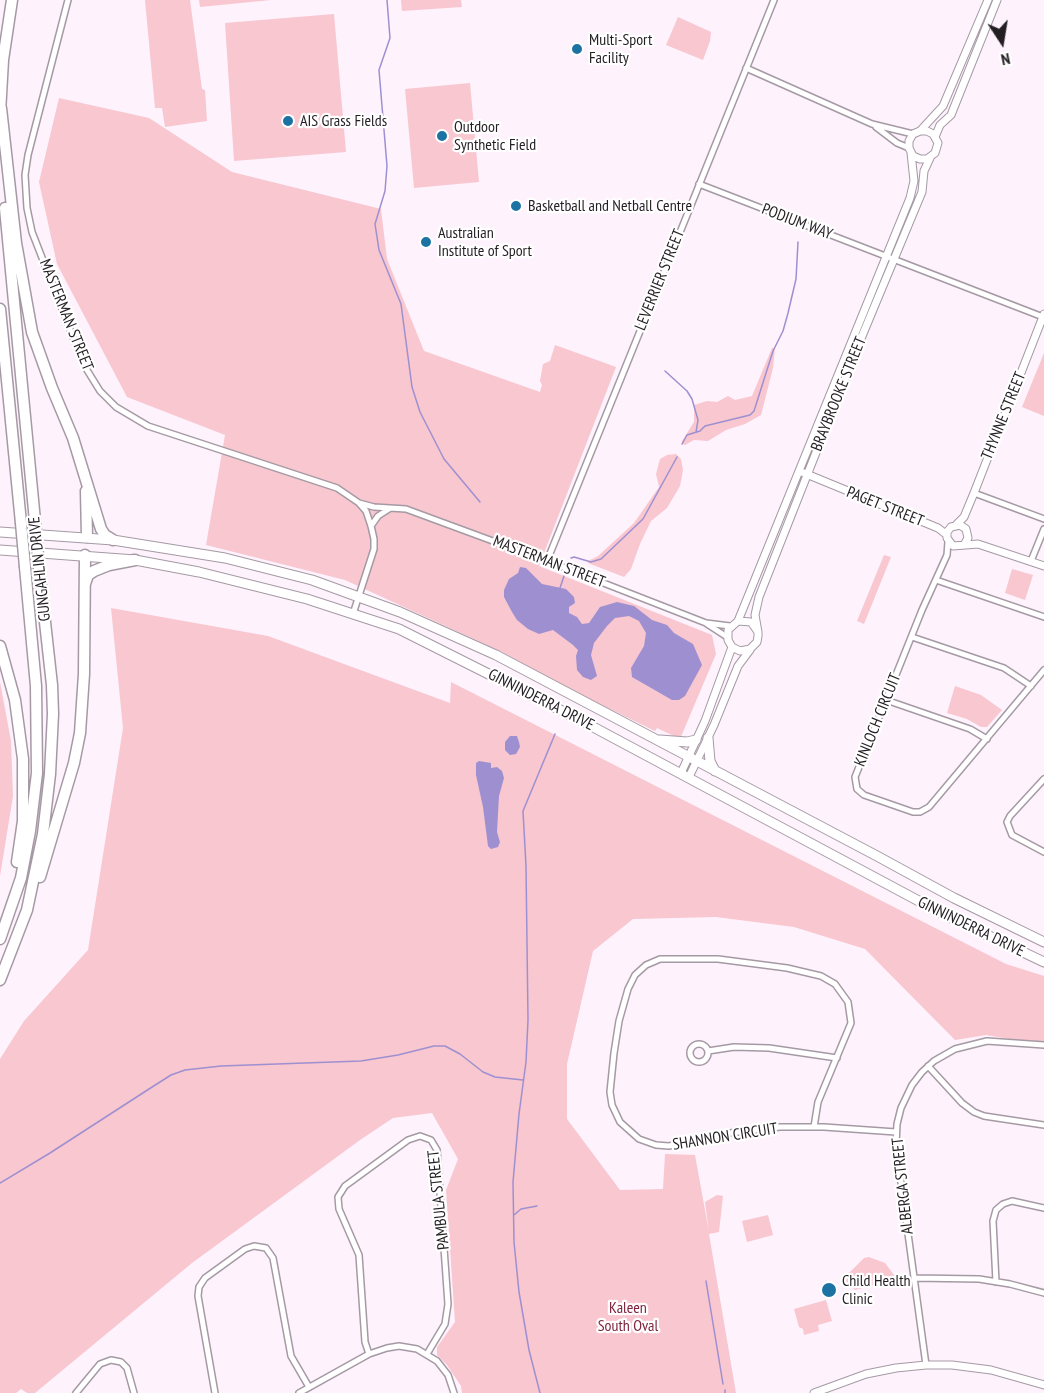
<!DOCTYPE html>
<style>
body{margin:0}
#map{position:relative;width:1044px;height:1393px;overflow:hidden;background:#fef2fd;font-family:"PT Sans Narrow",sans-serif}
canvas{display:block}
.north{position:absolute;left:972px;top:12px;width:60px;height:60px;-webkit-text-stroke:4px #fff;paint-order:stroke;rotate:168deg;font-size:16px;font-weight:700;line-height:24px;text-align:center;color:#231e22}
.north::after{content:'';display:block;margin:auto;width:21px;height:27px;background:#231e22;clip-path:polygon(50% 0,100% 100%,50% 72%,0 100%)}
</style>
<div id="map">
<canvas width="1044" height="1393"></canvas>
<div class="north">N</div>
</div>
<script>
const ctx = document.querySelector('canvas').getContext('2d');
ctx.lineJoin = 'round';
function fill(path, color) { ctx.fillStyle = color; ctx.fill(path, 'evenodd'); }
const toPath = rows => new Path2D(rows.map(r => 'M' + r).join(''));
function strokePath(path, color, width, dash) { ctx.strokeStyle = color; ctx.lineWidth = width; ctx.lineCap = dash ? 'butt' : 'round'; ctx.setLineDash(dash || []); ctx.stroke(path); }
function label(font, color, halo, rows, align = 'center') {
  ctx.font = font + ' "PT Sans Narrow",sans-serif'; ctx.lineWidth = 4.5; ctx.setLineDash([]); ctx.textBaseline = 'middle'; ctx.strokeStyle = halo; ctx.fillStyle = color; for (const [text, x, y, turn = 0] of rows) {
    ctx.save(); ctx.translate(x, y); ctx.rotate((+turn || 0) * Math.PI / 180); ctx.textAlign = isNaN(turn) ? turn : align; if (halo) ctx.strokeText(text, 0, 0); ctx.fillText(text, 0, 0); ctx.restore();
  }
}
fill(toPath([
 [145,0,190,0,202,89,205,90,207,121,165,127,162,108,155,108],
 [199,0,271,0,200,7],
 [401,0,461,0,462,7,402,11],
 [334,14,346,152,234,161,225,23],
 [678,17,711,32,710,41,703,60,666,45],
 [470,83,479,182,414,188,405,89],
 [59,98,149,118,232,172,381,209,387,259,424,351,540,392,542,385,540,381,543,364,550,361,555,345,616,367,539,566,712,635,716,654,680,739,657,728,655,731,581,695,502,652,345,580,206,545,225,435,127,397,57,264,39,182],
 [772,348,775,348,773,368,761,415,745,424,726,430,708,441,694,440,685,445,682,444,682,441,694,422,694,405,707,401,717,402,728,396,735,400,752,396],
 [1044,353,1044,416,1022,407],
 [676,454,681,459,683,470,680,486,667,508,651,521,640,544,631,569,624,577,588,563,588,561,598,556,634,523,659,487,656,474,660,459,667,455],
 [884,555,891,557,864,624,857,621],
 [1012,569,1033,575,1025,600,1005,593],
 [111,608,268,636,450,703,451,682,1006,964,1044,976,1044,1045,986,1035,955,1040,865,949,794,927,716,917,633,919,593,951,567,1064,567,1119,620,1190,663,1189,665,1154,695,1155,709,1232,705,1202,717,1195,723,1196,719,1232,709,1234,736,1393,462,1393,461,1386,447,1365,437,1355,437,1347,455,1322,446,1190,458,1159,432,1113,393,1118,360,1140,192,1263,35,1393,27,1393,21,1389,16,1393,0,1393,0,1059,24,1021,88,950,123,728],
 [0,682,11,741,13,796,0,876],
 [955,686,981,695,1002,710,987,727,981,727,967,719,947,713],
 [768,1215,773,1235,747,1242,742,1221],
 [869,1257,885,1263,897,1279,855,1290,843,1279,864,1258],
 [826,1300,832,1321,818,1325,819,1331,804,1335,803,1329,799,1327,794,1309]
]), '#f8c7cf');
fill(toPath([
 [520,567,526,568,542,584,566,589,574,597,575,603,569,607,569,613,577,617,582,624,589,623,600,607,617,602,634,606,652,620,667,625,674,633,693,644,702,665,685,696,679,700,672,700,632,677,631,668,644,646,646,633,639,621,629,616,615,618,607,626,594,643,591,655,597,676,591,680,583,677,577,670,576,656,578,650,573,645,553,630,539,634,528,629,517,620,512,612,504,597,504,590,509,579,518,573],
 [510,736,517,736,519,742,520,747,516,754,510,755,505,750,505,742],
 [479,761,491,763,491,768,497,767,502,771,504,778,499,796,497,832,500,842,498,847,491,849,488,846,483,807,476,775,476,763]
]), '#9e90d0');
strokePath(toPath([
 [387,0,390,38,379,70,387,166,385,191,375,224,379,250,401,304,412,387,420,412,444,459,480,502],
 [665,371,687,391,692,399,698,420,696,432],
 [682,444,687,435,700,431,705,426,750,415,754,411,773,351,783,331,788,313,796,279,798,242],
 [571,558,574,557,591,562,601,559,643,519,677,457],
 [560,588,564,576],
 [0,1183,50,1153,149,1089,171,1075,185,1070,221,1066,361,1061,398,1055,434,1046,445,1046,460,1054,483,1072,495,1077,523,1080],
 [514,1215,521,1209,537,1206],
 [706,1281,723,1384],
 [540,1393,529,1350,519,1292,514,1242,513,1182,519,1114,526,1062,528,1020,526,866,523,811,555,734],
 [725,1393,725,1390]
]), '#9e90d0', 1.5);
const minor = toPath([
 [68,0,28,155,25,175,27,208,32,232,78,350,87,370,100,391,116,407,148,426,337,488,359,503,374,507,406,509,547,561,706,623,730,626],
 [746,68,872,124,913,134],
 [876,127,897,143,909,148],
 [699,184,1043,317],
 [974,493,1044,519],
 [371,526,378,516,389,509],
 [948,542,947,555,922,610,855,777,857,789,864,795,913,812,920,812,929,807,1044,670],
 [547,561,774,0],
 [1031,561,1044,529],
 [936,580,1044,617],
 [353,614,374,549,374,539,371,526,366,511,359,503],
 [707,624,727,637],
 [912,637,1004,668,1031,686],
 [886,700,970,729,987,739],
 [1044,779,1010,816,1007,822,1012,835,1044,852],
 '690 1053a9 9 0 1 1 18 0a9 9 0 1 1-18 0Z',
 [708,1051,734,1047,769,1048,837,1058],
 [928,1066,962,1103,974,1112,984,1116,1044,1125],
 [814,1127,818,1102,851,1023,848,1002,835,984,821,976,787,968,718,959,660,959,646,965,635,975,628,989,619,1021,614,1053,610,1092,612,1105,620,1122,639,1139,656,1145,669,1146,730,1133,780,1127,824,1127,896,1132],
 [914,1278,979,1279,1010,1284,1044,1293],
 [996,1282,993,1221,996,1210,1003,1204,1012,1201,1044,1208],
 [369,1354,365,1342,359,1255,339,1209,338,1197,345,1186,408,1140,420,1136,431,1140,437,1150,448,1304,445,1324,427,1354],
 [926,1365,896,1146,897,1124,901,1108,912,1085,922,1072,934,1061,955,1049,987,1041,1044,1045],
 [76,1393,100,1364,111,1360,121,1362,127,1368,134,1393],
 [215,1393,198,1296,199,1287,205,1278,245,1249,254,1246,266,1248,273,1258,291,1356,309,1387],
 [299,1393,369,1354,387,1348,399,1346,417,1349,437,1361,448,1375,454,1393]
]);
const tertiary = toPath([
 [920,131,927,131,933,134,938,143,935,153,927,159,920,159,913,156,909,148,909,141,913,134,920,131,943,106,988,0],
 [935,137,940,125,951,115,997,0],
 [804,473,938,528,947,535],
 [956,525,964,517,974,493,1044,314],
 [964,545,968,538,966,529,960,525,951,527,947,532,947,538,953,546,978,544,1044,566],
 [738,621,910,198,914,181,911,153],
 [758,632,751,622,738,621,728,630,728,640,732,647,740,651,750,649,757,642,758,636,758,632,755,615,759,597,860,341,922,192,924,171,930,158],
 [681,773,705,721,732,647],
 [689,777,714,725,738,666,750,650],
 [814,1393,866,1374,896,1368,926,1365,952,1365,991,1370,1044,1385]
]);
const primary = toPath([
 [0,532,113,540,225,558,312,580,400,612,496,655,877,856,954,898,1044,942],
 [0,550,135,560,199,572,307,599,399,629,582,721,945,915,1044,962],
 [708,738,710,761,715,771],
 [660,740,687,742,696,740]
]);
const motorway = toPath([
 [1,108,16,243,32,332,52,388,73,438,101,529,105,535,113,540],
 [0,113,3,60,12,0],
 [5,208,35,521],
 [0,309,21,523],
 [86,491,87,537],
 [85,584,88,575,94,571,109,565,135,560],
 [0,646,15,700,23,759,23,821,17,862],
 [40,877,74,763,80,733,84,674,85,555],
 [0,939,21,878,30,831,37,773,36,686,25,567],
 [0,980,27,910,43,834,50,774,53,714,52,685,39,568]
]);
strokePath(minor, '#a59aa4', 8);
strokePath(tertiary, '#a59aa4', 9);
strokePath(primary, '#a59aa4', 11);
strokePath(motorway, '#a59aa4', 13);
strokePath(minor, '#fff', 5);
strokePath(tertiary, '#fff', 7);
strokePath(primary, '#fff', 9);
strokePath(motorway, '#fff', 10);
const motorwayBridge = toPath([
 [35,521,39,568],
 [21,523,25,567]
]);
strokePath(motorwayBridge, '#a59aa4', 13, []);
strokePath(motorwayBridge, '#fff', 10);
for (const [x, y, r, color] of [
 [577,49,6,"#1c73a3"],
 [288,121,6,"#1c73a3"],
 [442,136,6,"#1c73a3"],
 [516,206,6,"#1c73a3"],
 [426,242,6,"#1c73a3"],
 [829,1290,8,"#1c73a3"]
]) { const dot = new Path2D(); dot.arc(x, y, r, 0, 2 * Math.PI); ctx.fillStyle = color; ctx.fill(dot); strokePath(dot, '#fff', 2); }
label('16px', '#231e22', '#fff', [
 ["Multi-Sport",589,40],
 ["Facility",589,58],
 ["AIS Grass Fields",300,121],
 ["Outdoor",454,127],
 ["Synthetic Field",454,145],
 ["Basketball and Netball Centre",528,206],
 ["Australian",438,233],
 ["Institute of Sport",438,251],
 ["Child Health",842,1281],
 ["Clinic",842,1299]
], 'left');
label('16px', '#231e22', '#fff', [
 ["PODIUM WAY",797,222,21],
 ["LEVERRIER STREET",660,280,-68],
 ["MASTERMAN STREET",66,315,68],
 ["BRAYBROOKE STREET",839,394,-68],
 ["THYNNE STREET",1004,416,-68],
 ["PAGET STREET",885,507,22],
 ["MASTERMAN STREET",549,562,21],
 ["GUNGAHLIN DRIVE",40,569,-96],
 ["GINNINDERRA DRIVE",541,700,27],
 ["KINLOCH CIRCUIT",878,720,-68],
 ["GINNINDERRA DRIVE",971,927,26],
 ["SHANNON CIRCUIT",725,1137,-9],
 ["ALBERGA STREET",903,1186,-96],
 ["PAMBULA STREET",439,1200,-96]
]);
label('16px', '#7d243e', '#fff', [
 ["Kaleen",628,1308],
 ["South Oval",628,1326]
]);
</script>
